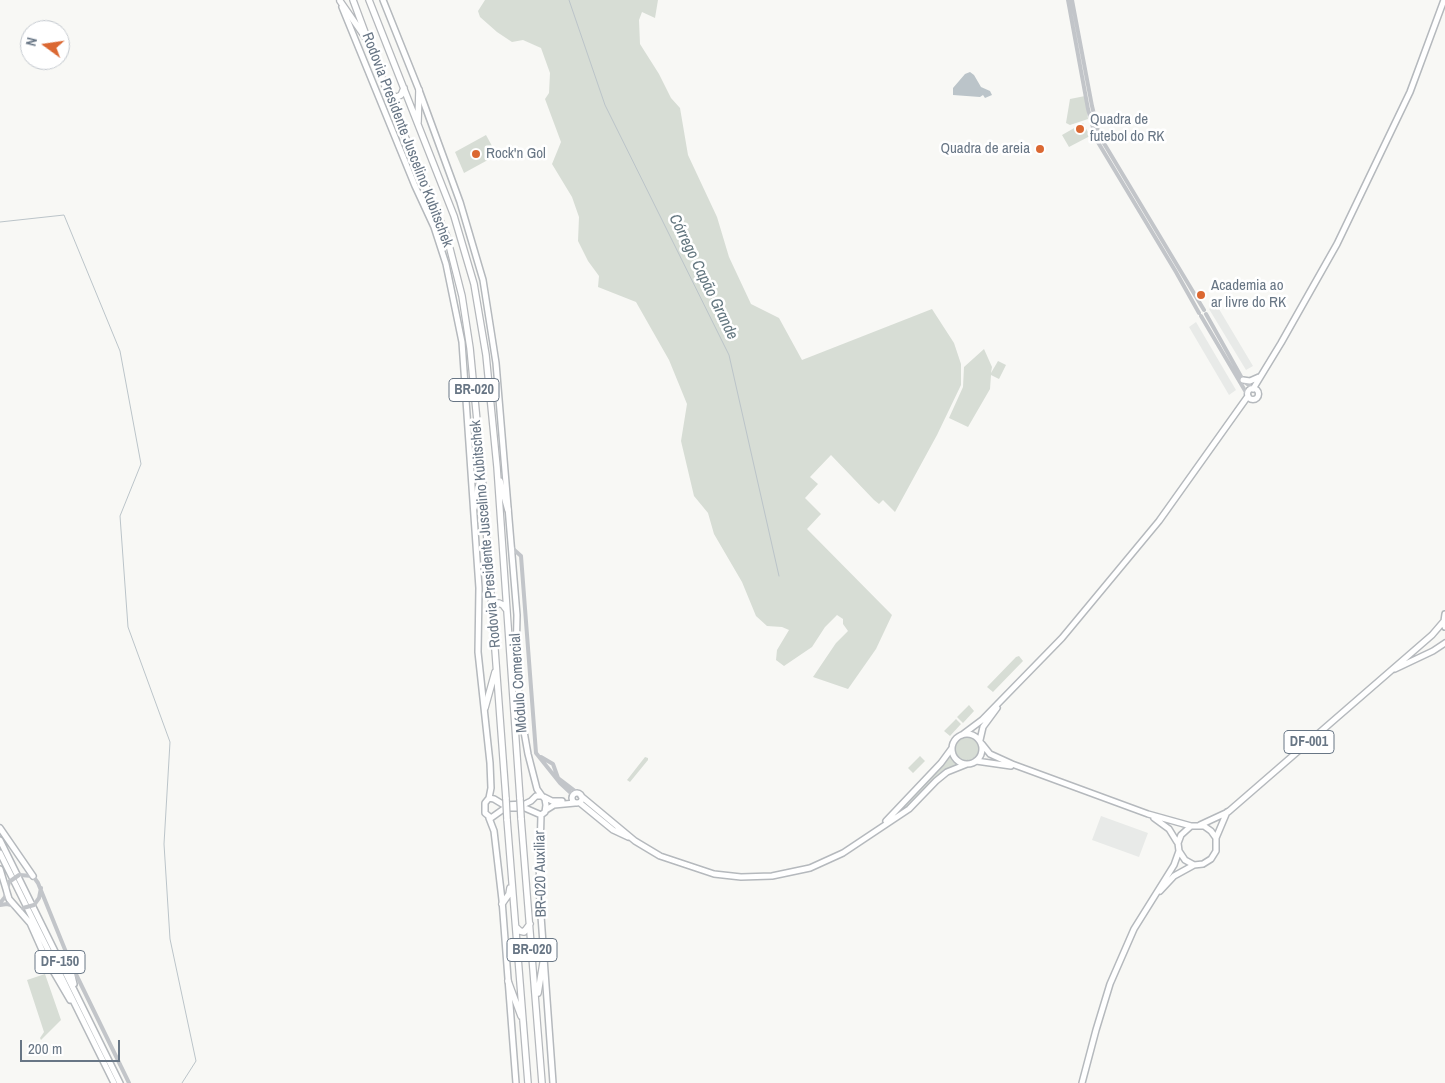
<!DOCTYPE html>
<meta charset="utf-8">
<style>
body{margin:0}
#map{position:relative;width:1445px;height:1083px;overflow:hidden;background:#f8f8f5;font-family:"Archivo Narrow",sans-serif}
canvas{display:block}
.north{position:absolute;left:20px;top:20px;width:50px;height:50px;box-sizing:border-box;background:#fff;border:1px solid #c3c8ce;border-radius:50%;rotate:284deg;font-size:14px;font-weight:700;line-height:20px;text-align:center;color:#687685}
.north::after{content:'';display:block;margin:auto;width:18px;height:22px;background:#db6832;clip-path:polygon(50% 0,100% 100%,50% 72%,0 100%)}
.scale{position:absolute;left:20px;top:1040px;width:100px;height:22px;box-sizing:border-box;border:2px solid #687685;border-top:0;padding-left:6px;font-size:15px;line-height:18px;white-space:nowrap;color:#687685;-webkit-text-stroke:4px #fff;paint-order:stroke}
</style>
<div id="map">
<canvas width="1445" height="1083"></canvas>
<div class="north">N</div>
<div class="scale">200 m</div>
</div>
<script>
const ctx = document.querySelector('canvas').getContext('2d');
ctx.lineJoin = 'round';
function fill(path, color) { ctx.fillStyle = color; ctx.fill(path, 'evenodd'); }
const toPath = rows => new Path2D(rows.map(r => 'M' + r).join(''));
function strokePath(path, color, width, dash) { ctx.strokeStyle = color; ctx.lineWidth = width; ctx.lineCap = dash ? 'butt' : 'round'; ctx.setLineDash(dash || []); ctx.stroke(path); }
function label(font, color, halo, rows, align = 'center') {
  ctx.font = font + ' "Archivo Narrow",sans-serif'; ctx.lineWidth = 5; ctx.setLineDash([]); ctx.textBaseline = 'middle'; ctx.strokeStyle = halo; ctx.fillStyle = color; for (const [text, x, y, turn = 0] of rows) {
    ctx.save(); ctx.translate(x, y); ctx.rotate((+turn || 0) * Math.PI / 180); ctx.textAlign = isNaN(turn) ? turn : align; if (halo) ctx.strokeText(text, 0, 0); ctx.fillText(text, 0, 0); ctx.restore();
  }
}
fill(toPath([
 [1216,304,1253,366,1246,370,1209,309],
 [1196,322,1236,390,1229,395,1189,327],
 [1101,816,1148,833,1139,857,1092,840]
]), '#e8eae8');
fill(toPath([
 [485,0,658,0,655,18,642,12,639,20,640,44,659,74,671,98,680,108,688,155,717,217,729,257,751,304,779,318,802,360,932,309,954,343,961,364,961,385,937,435,895,512,883,500,879,504,874,500,831,455,810,477,818,484,805,498,821,514,807,529,892,615,876,649,848,689,813,677,836,643,848,631,843,624,843,619,837,615,825,627,812,647,784,666,776,660,777,650,789,630,782,627,767,626,756,616,742,582,714,534,708,513,694,496,681,441,687,404,669,360,636,302,598,287,599,276,588,261,578,241,579,217,572,197,552,164,561,142,545,99,549,93,550,73,541,48,523,40,512,42,497,32,480,17,478,11],
 [1085,96,1088,119,1070,125,1066,123,1070,99],
 [1083,123,1090,136,1069,147,1062,135],
 [486,135,497,155,464,173,455,152],
 [984,349,992,367,991,373,998,361,1006,365,999,379,991,375,990,389,968,427,949,418,963,387,964,367],
 [1019,656,1023,661,993,692,987,687,1016,657],
 [969,705,974,711,963,723,957,717],
 [956,719,961,724,950,736,944,731],
 '953 749a14 14 0 1 1 28 0a14 14 0 1 1-28 0Z',
 [952,755,960,765,952,768,910,807,886,823],
 [920,756,925,761,913,773,908,768],
 [645,757,648,758,648,760,630,782,627,780],
 [45,974,61,1020,41,1040,40,1038,44,1032,27,980]
]), '#d7ddd5');
fill(toPath([
 [970,72,974,75,981,87,990,91,992,95,985,98,983,95,980,97,953,95,953,88,965,74]
]), '#bbc4c9');
strokePath(toPath([
 [569,0,605,105,729,355,779,576],
 [0,222,64,215,120,351,141,464,120,516,128,627,170,742,164,844,170,939,196,1061,182,1083]
]), '#bbc4c9', 1);
const major = toPath([
 [383,0,419,90,460,202,483,280,496,363,517,615,516,662,520,709,528,754,537,789,542,796],
 [342,7,415,186,434,227,446,264,462,342,479,588,478,652,490,763,491,788,489,798,485,803,485,813,491,818,505,808,525,808,541,815],
 [1243,380,1250,381,1259,377],
 '1247.5 394a5.5 5.5 0 1 1 11 0a5.5 5.5 0 1 1-11 0Z',
 [1253,389,1281,343,1337,244,1410,92,1444,0],
 [1445,614,1444,621,1445,627],
 [1395,669,1433,651,1445,643],
 '952 749a15 15 0 1 1 30 0a15 15 0 1 1-30 0Z',
 [962,735,982,720,1062,638,1159,521,1248,396],
 [980,740,983,727,997,708],
 [982,744,990,754,1012,764,1148,814,1191,826],
 [976,761,1011,766],
 '572 798a5 5 0 1 1 10 0a5 5 0 1 1-10 0Z',
 [581,796,635,841,660,856,714,874,741,877,772,876,810,868,843,853,909,809,936,781,947,772,967,764],
 [544,797,552,801,562,801],
 [489,798,494,799,504,805,525,804,531,801,536,796,542,796,545,799,546,805,545,812,541,815],
 [580,803,613,830,628,837],
 [546,810,554,805,575,803],
 [541,815,539,888,553,1083],
 [489,818,494,831,502,900,516,1083],
 [1154,818,1169,829,1177,842],
 [886,821,941,763,952,748],
 [1200,825,1228,812,1432,635,1444,621],
 [0,828,33,876],
 [1216,838,1211,831,1204,826,1191,826,1181,835,1178,843,1179,851,1185,860,1194,865,1203,864,1211,859,1216,851,1216,838,1227,812],
 [0,840,120,1083],
 [0,853,114,1083],
 [0,869,9,899,30,923,46,959,70,1000],
 [1160,891,1174,876,1194,865],
 [67,955,74,984],
 [1082,1083,1096,1030,1110,984,1134,929,1174,865,1179,851]
]);
const highway = toPath([
 [353,0,392,105,447,237,462,296,470,348,482,473,506,799],
 [369,0,454,216,474,284,486,355,497,467,520,799],
 [340,1,365,37],
 [388,94,397,97,401,95,404,88],
 [418,122,419,90],
 [500,481,508,510],
 [474,508,480,480],
 [491,610,499,603,503,605,506,609],
 [485,708,495,672],
 [521,818,542,1083],
 [507,819,528,1083],
 [502,904,509,894,510,888],
 [516,927,520,931,524,932,530,924],
 [508,981,521,1016],
 [538,993,545,951]
]);
strokePath(major, '#b5b9bd', 8);
strokePath(highway, '#b5b8bc', 8);
strokePath(toPath([
 [1068,0,1088,109,1096,139,1176,272,1199,313],
 [1072,0,1092,106,1099,135,1204,310],
 [1206,314,1243,380,1253,389],
 [1201,316,1247,394],
 [511,547,521,556,536,753,560,783,573,795],
 [541,757,553,764,558,778,579,794],
 [19,875,33,876,38,883,68,957],
 [0,903,5,897,9,882],
 [0,905,7,904,15,906],
 [34,905,39,898,41,888],
 [71,964,129,1083]
]), '#c2c5c9', 4);
strokePath(major, '#fff', 5);
strokePath(highway, '#fff', 5.5);
const highwayBridge = toPath([
 [506,799,507,819],
 [520,799,521,818]
]);
strokePath(highwayBridge, '#b5b8bc', 8, []);
strokePath(toPath([
 [9,882,19,875],
 [23,908,34,905]
]), '#c2c5c9', 4);
strokePath(highwayBridge, '#fff', 5.5);
for (const [x, y, r, color] of [
 [1080,129,5,"#db6832"],
 [1040,149,5,"#db6832"],
 [476,154,5,"#db6832"],
 [1201,295,5,"#db6832"]
]) { const dot = new Path2D(); dot.arc(x, y, r, 0, 2 * Math.PI); ctx.fillStyle = color; ctx.fill(dot); strokePath(dot, '#fff', 2); }
for (const [x, y, w] of [
 [474,390,50],
 [1309,742,50],
 [532,950,50],
 [60,962,50]
]) { const box = new Path2D(); box.roundRect(x - w / 2, y - 11.5, w, 23, 4); ctx.fillStyle = '#fff'; ctx.fill(box); strokePath(box, '#687685', 1); }
label('bold 14px', '#687685', null, [
 ["BR-020",474,390],
 ["DF-001",1309,742],
 ["BR-020",532,950],
 ["DF-150",60,962]
]);
label('15px', '#687685', '#fff', [
 ["Quadra de",1090,120],
 ["futebol do RK",1090,137],
 ["Quadra de areia",1030,149,"right"],
 ["Rock'n Gol",486,154],
 ["Academia ao",1211,286],
 ["ar livre do RK",1211,303]
], 'left');
label('15px', '#687685', '#fff', [
 ["Rodovia Presidente Juscelino Kubitschek",407,140,69],
 ["Rodovia Presidente Juscelino Kubitschek",486,534,-95],
 ["Módulo Comercial",519,683,-94],
 ["BR-020 Auxiliar",541,874,-91]
]);
label('italic 16px', '#647780', '#fff', [
 ["Córrego Capão Grande",703,277,64]
]);
</script>
